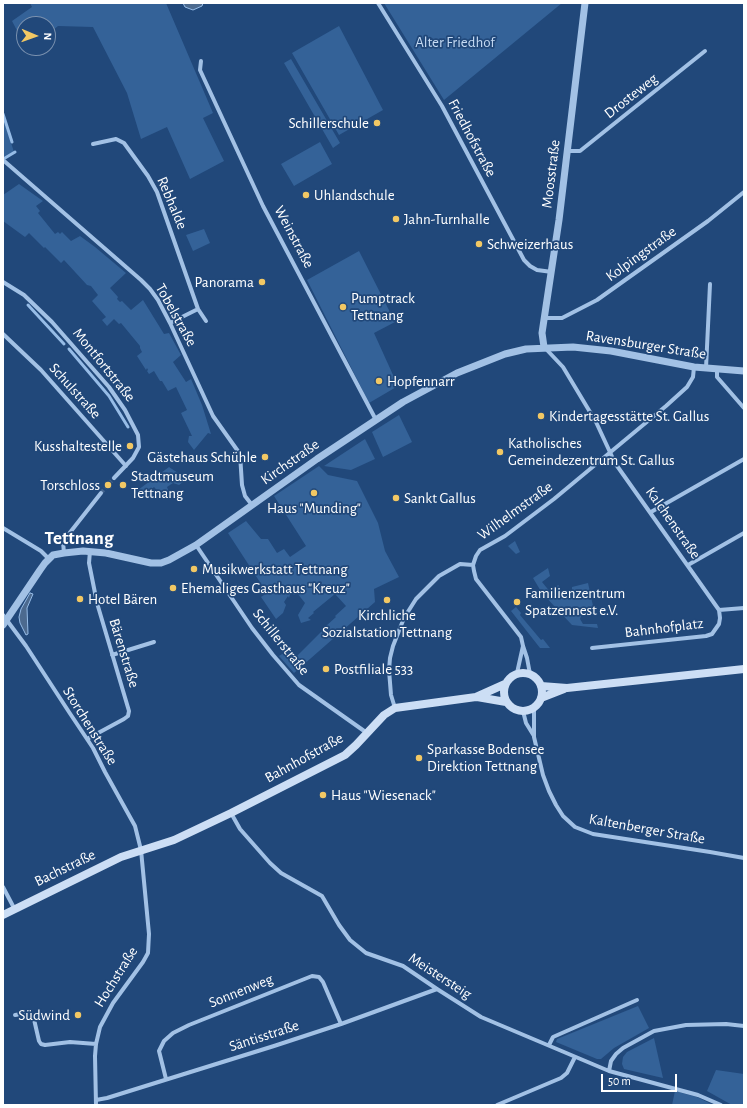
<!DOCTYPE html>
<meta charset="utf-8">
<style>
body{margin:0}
#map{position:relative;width:747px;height:1108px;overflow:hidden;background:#21487a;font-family:"Alegreya Sans",sans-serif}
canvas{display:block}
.frame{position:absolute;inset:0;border:4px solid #fff;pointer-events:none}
.north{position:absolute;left:16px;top:16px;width:40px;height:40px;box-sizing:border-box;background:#21487a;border:1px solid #7a91af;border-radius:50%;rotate:92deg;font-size:11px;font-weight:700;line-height:16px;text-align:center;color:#fff}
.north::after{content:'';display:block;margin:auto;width:14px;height:18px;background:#f2c864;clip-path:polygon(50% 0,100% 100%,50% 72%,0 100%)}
.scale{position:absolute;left:601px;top:1074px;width:76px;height:18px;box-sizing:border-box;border:2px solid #fff;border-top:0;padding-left:5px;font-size:12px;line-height:14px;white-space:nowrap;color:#fff;-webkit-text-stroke:3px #21487a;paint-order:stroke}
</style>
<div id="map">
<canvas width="747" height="1108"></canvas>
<div class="frame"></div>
<div class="north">N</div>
<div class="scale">50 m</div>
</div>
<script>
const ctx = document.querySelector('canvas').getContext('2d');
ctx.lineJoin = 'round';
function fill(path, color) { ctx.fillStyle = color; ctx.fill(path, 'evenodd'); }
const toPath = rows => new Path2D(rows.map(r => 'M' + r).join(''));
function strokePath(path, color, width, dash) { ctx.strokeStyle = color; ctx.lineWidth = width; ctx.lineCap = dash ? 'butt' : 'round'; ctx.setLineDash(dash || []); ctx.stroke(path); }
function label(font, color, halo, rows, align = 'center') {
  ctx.font = font + ' "Alegreya Sans",sans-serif'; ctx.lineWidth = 3.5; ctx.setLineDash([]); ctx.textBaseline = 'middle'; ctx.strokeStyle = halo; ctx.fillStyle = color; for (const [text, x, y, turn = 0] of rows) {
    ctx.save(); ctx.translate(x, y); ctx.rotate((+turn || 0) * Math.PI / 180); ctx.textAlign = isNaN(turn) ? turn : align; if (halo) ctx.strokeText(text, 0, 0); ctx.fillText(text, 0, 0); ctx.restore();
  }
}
fill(toPath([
 [30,3,166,3,213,113,203,118,224,161,190,179,167,127,141,139,127,93,93,27,58,26,48,34,48,24,24,24,24,44,12,21,32,7],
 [384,3,562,3,444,100],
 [339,26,383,110,339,135,292,53],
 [291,59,340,143,333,148,284,63],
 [3,118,14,152,4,158,3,157],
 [320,142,332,164,294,186,281,164],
 [19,184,43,201,36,206,40,211,38,213,55,234,58,232,60,234,62,232,71,241,80,236,95,247,126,273,110,288,118,297,117,299,120,302,122,301,131,310,143,300,164,334,169,333,181,355,173,362,186,382,191,379,202,405,211,434,208,433,194,450,188,442,189,436,192,436,181,413,187,410,176,387,168,391,162,381,160,381,154,371,149,374,147,371,148,370,147,368,146,370,137,356,142,352,140,348,140,346,121,323,119,324,114,319,107,326,102,320,106,317,92,301,98,295,91,286,87,285,64,260,61,263,45,247,44,248,29,233,25,237,3,221,3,195],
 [204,229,210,243,193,251,186,235],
 [359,251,395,322,374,333,398,386,369,403,307,280],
 [399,415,412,442,383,457,372,432],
 [365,439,375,459,351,470,324,466],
 [319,466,328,475,357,481,378,523,385,551,399,577,374,589,375,602,294,673,279,656,287,651,295,658,326,627,326,626,336,617,335,616,346,606,335,594,313,612,314,613,308,618,311,620,301,623,298,615,305,603,297,593,294,595,291,591,289,598,288,596,284,602,286,605,283,613,276,619,261,597,267,593,228,533,246,521,261,539,268,539,277,553,284,549,290,557,306,546,274,496],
 [169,467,187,479,179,485,173,483,167,487,169,492,163,497,154,487,143,496,139,492,138,493,138,490],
 [515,541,520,552,516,554,508,546],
 [548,568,550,576,542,582,551,593,558,585,561,588,559,592,564,597,572,590,572,587,588,583,595,615,584,609,580,619,583,624,597,624,598,628,572,625,542,593,533,578],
 [516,607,521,613,520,615,541,640,543,639,550,648,540,648,511,611],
 [638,1006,649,1028,614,1048,601,1059,597,1059,556,1042,557,1039],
 [654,1038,663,1078,624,1069,622,1064,623,1057,627,1052],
 [716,1070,744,1074,744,1105,732,1105,707,1091],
 [675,1091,697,1097,713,1105,672,1105]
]), '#346298');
const water = toPath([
 [183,3,203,3,202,6,193,10,185,7,183,3],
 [30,593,33,594,27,608,28,634,26,635,20,623,19,617,21,609,30,593]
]);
fill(water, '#4c6a8f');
strokePath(water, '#96bce7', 1);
strokePath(toPath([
 [3,114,12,142],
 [5,158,15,152],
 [28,305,64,344],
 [69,349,109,396,128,427]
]), '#96bce7', 3);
strokePath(toPath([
 [101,493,114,478]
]), '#42638e', 4, [4, 2]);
strokePath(toPath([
 [378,3,442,106,524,260,530,266,537,270,552,272],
 [201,61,200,70,263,206,376,420],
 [93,144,116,139,124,143,148,176,157,192,198,309,170,323],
 [567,151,580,151,705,51],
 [3,160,141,280,150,289,158,300,170,323,213,416,240,454,242,485,245,496,252,505],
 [3,282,24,295,52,322,109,387,125,410,138,435,139,447,133,458,114,478],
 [198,309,206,321],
 [544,318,562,318,597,300,708,221,744,192],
 [3,334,41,370,126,466],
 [546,349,563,367,596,422,615,463,719,610,720,618,719,624,712,634,706,636,592,648],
 [706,368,710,284],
 [717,370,717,377,744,408],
 [651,512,744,459],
 [3,528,41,551,49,559],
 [196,545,252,628,273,655,299,685,367,733],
 [64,553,63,542,68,535,101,493],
 [688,565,744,533],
 [719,610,744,608],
 [3,615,26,646,69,712,93,748,105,772,135,826,141,850,149,934,148,953,143,962,113,1003,100,1027,96,1044,95,1056,96,1105],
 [112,655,154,642],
 [517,673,523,646],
 [530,674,527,658,523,646,521,637,476,579,474,571,473,565,476,556,480,550,505,536,554,499,666,406,687,387,693,377,694,367],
 [534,707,534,737,543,775,549,791,556,805,563,816,575,827,593,834,710,852,744,858],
 [395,708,391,695,389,670,390,658,393,646,404,618,416,599,439,576,460,564,473,565],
 [523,711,526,723,534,736],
 [87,739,124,719,128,716,129,711,97,603,89,563,90,551],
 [231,813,240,829,270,863,281,873,322,896,339,925,350,940,366,953,403,966,437,989,481,1017,609,1071,698,1095,721,1105],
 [3,887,14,908],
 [15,1015,29,1013,33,1015,39,1041,41,1044,45,1045,70,1042,96,1044],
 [549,1045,553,1037,637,1000],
 [609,1071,611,1061,616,1054,623,1048,654,1031,686,1025,726,1024,744,1026],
 [166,1079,159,1051,164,1041,173,1033,189,1025,312,976,319,977,323,982,341,1024],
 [96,1100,107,1098,274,1046,341,1024,437,989],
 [497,1105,561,1078,567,1073,575,1057]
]), '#a2c1e5', 4);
strokePath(toPath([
 [544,347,542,333,559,220,585,3],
 [3,625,40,570,45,563,53,555,64,553,83,551,106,553,151,563,161,563,169,560,196,545,317,459,403,402,457,373,505,354,526,349,573,347,611,351,694,367,744,371]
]), '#a2c1e5', 7);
strokePath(toPath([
 '504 692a19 19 0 1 1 38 0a19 19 0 1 1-38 0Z',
 [541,686,567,688,744,669],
 [477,697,506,702],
 [541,698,564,689],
 [3,915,121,857,174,840,231,813,345,755,356,745,384,715,395,708,476,697,505,684]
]), '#ccdef5', 8);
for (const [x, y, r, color] of [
 [377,123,4,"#f2c864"],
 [306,195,4,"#f2c864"],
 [396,219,4,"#f2c864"],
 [479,244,4,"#f2c864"],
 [262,282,4,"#f2c864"],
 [343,307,4,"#f2c864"],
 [379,381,4,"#f2c864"],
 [541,416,4,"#f2c864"],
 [130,446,4,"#f2c864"],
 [500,452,4,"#f2c864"],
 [265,457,4,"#f2c864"],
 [108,485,4,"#f2c864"],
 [123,485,4,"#f2c864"],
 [314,493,4,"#f2c864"],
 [396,498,4,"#f2c864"],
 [194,569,4,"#f2c864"],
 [173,588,4,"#f2c864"],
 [80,599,4,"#f2c864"],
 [387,600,4,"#f2c864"],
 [517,602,4,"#f2c864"],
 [326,669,4,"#f2c864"],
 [419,758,4,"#f2c864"],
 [323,795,4,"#f2c864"],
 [78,1015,4,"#f2c864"]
]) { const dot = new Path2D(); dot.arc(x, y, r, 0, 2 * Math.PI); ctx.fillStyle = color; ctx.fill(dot); strokePath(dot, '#21487a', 1.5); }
label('15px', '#c6dbf4', '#21487a', [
 ["Alter Friedhof",455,42]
]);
label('15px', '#fff', '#21487a', [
 ["Drosteweg",631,96,-38],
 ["Friedhofstraße",472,138,62],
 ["Moosstraße",551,174,-83],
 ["Rebhalde",172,203,67],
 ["Weinstraße",294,237,62],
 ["Kolpingstraße",641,254,-36],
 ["Tobelstraße",176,315,61],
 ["Ravensburger Straße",646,345,9],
 ["Montfortstraße",104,365,51],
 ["Schulstraße",75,391,48],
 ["Kirchstraße",290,462,-35],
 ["Wilhelmstraße",515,511,-36],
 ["Kalchenstraße",673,523,55],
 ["Bahnhofplatz",664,628,-7],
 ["Schillerstraße",281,642,51],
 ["Bärenstraße",124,653,73],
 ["Storchenstraße",90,726,58],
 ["Bahnhofstraße",304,758,-29],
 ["Kaltenberger Straße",647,829,10],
 ["Bachstraße",65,868,-26],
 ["Meistersteig",440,976,33],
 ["Hochstraße",116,977,-58],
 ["Sonnenweg",241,991,-22],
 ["Säntisstraße",264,1036,-18]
]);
label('15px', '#fff', '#21487a', [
 ["Schillerschule",369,123,"right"],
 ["Uhlandschule",314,195],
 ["Jahn-Turnhalle",404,219],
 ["Schweizerhaus",487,244],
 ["Panorama",254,282,"right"],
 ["Pumptrack",351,298],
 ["Tettnang",351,315],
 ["Hopfennarr",387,381],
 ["Kindertagesstätte St. Gallus",549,416],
 ["Katholisches",508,443],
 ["Gemeindezentrum St. Gallus",508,460],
 ["Kusshaltestelle",122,446,"right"],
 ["Gästehaus Schühle",257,457,"right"],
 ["Stadtmuseum",131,476],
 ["Tettnang",131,493],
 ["Torschloss",100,485,"right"],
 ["Sankt Gallus",404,498],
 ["Haus \"Munding\"",314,508,"center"],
 ["Musikwerkstatt Tettnang",202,569],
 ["Ehemaliges Gasthaus \"Kreuz\"",181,588],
 ["Familienzentrum",525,593],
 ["Spatzennest e.V.",525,610],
 ["Hotel Bären",88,599],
 ["Kirchliche",387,615,"center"],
 ["Sozialstation Tettnang",387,632,"center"],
 ["Postfiliale 533",334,669],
 ["Sparkasse Bodensee",427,749],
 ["Direktion Tettnang",427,766],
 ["Haus \"Wiesenack\"",331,795],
 ["Südwind",70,1015,"right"]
], 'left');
label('bold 19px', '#fff', '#21487a', [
 ["Tettnang",79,538]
]);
</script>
